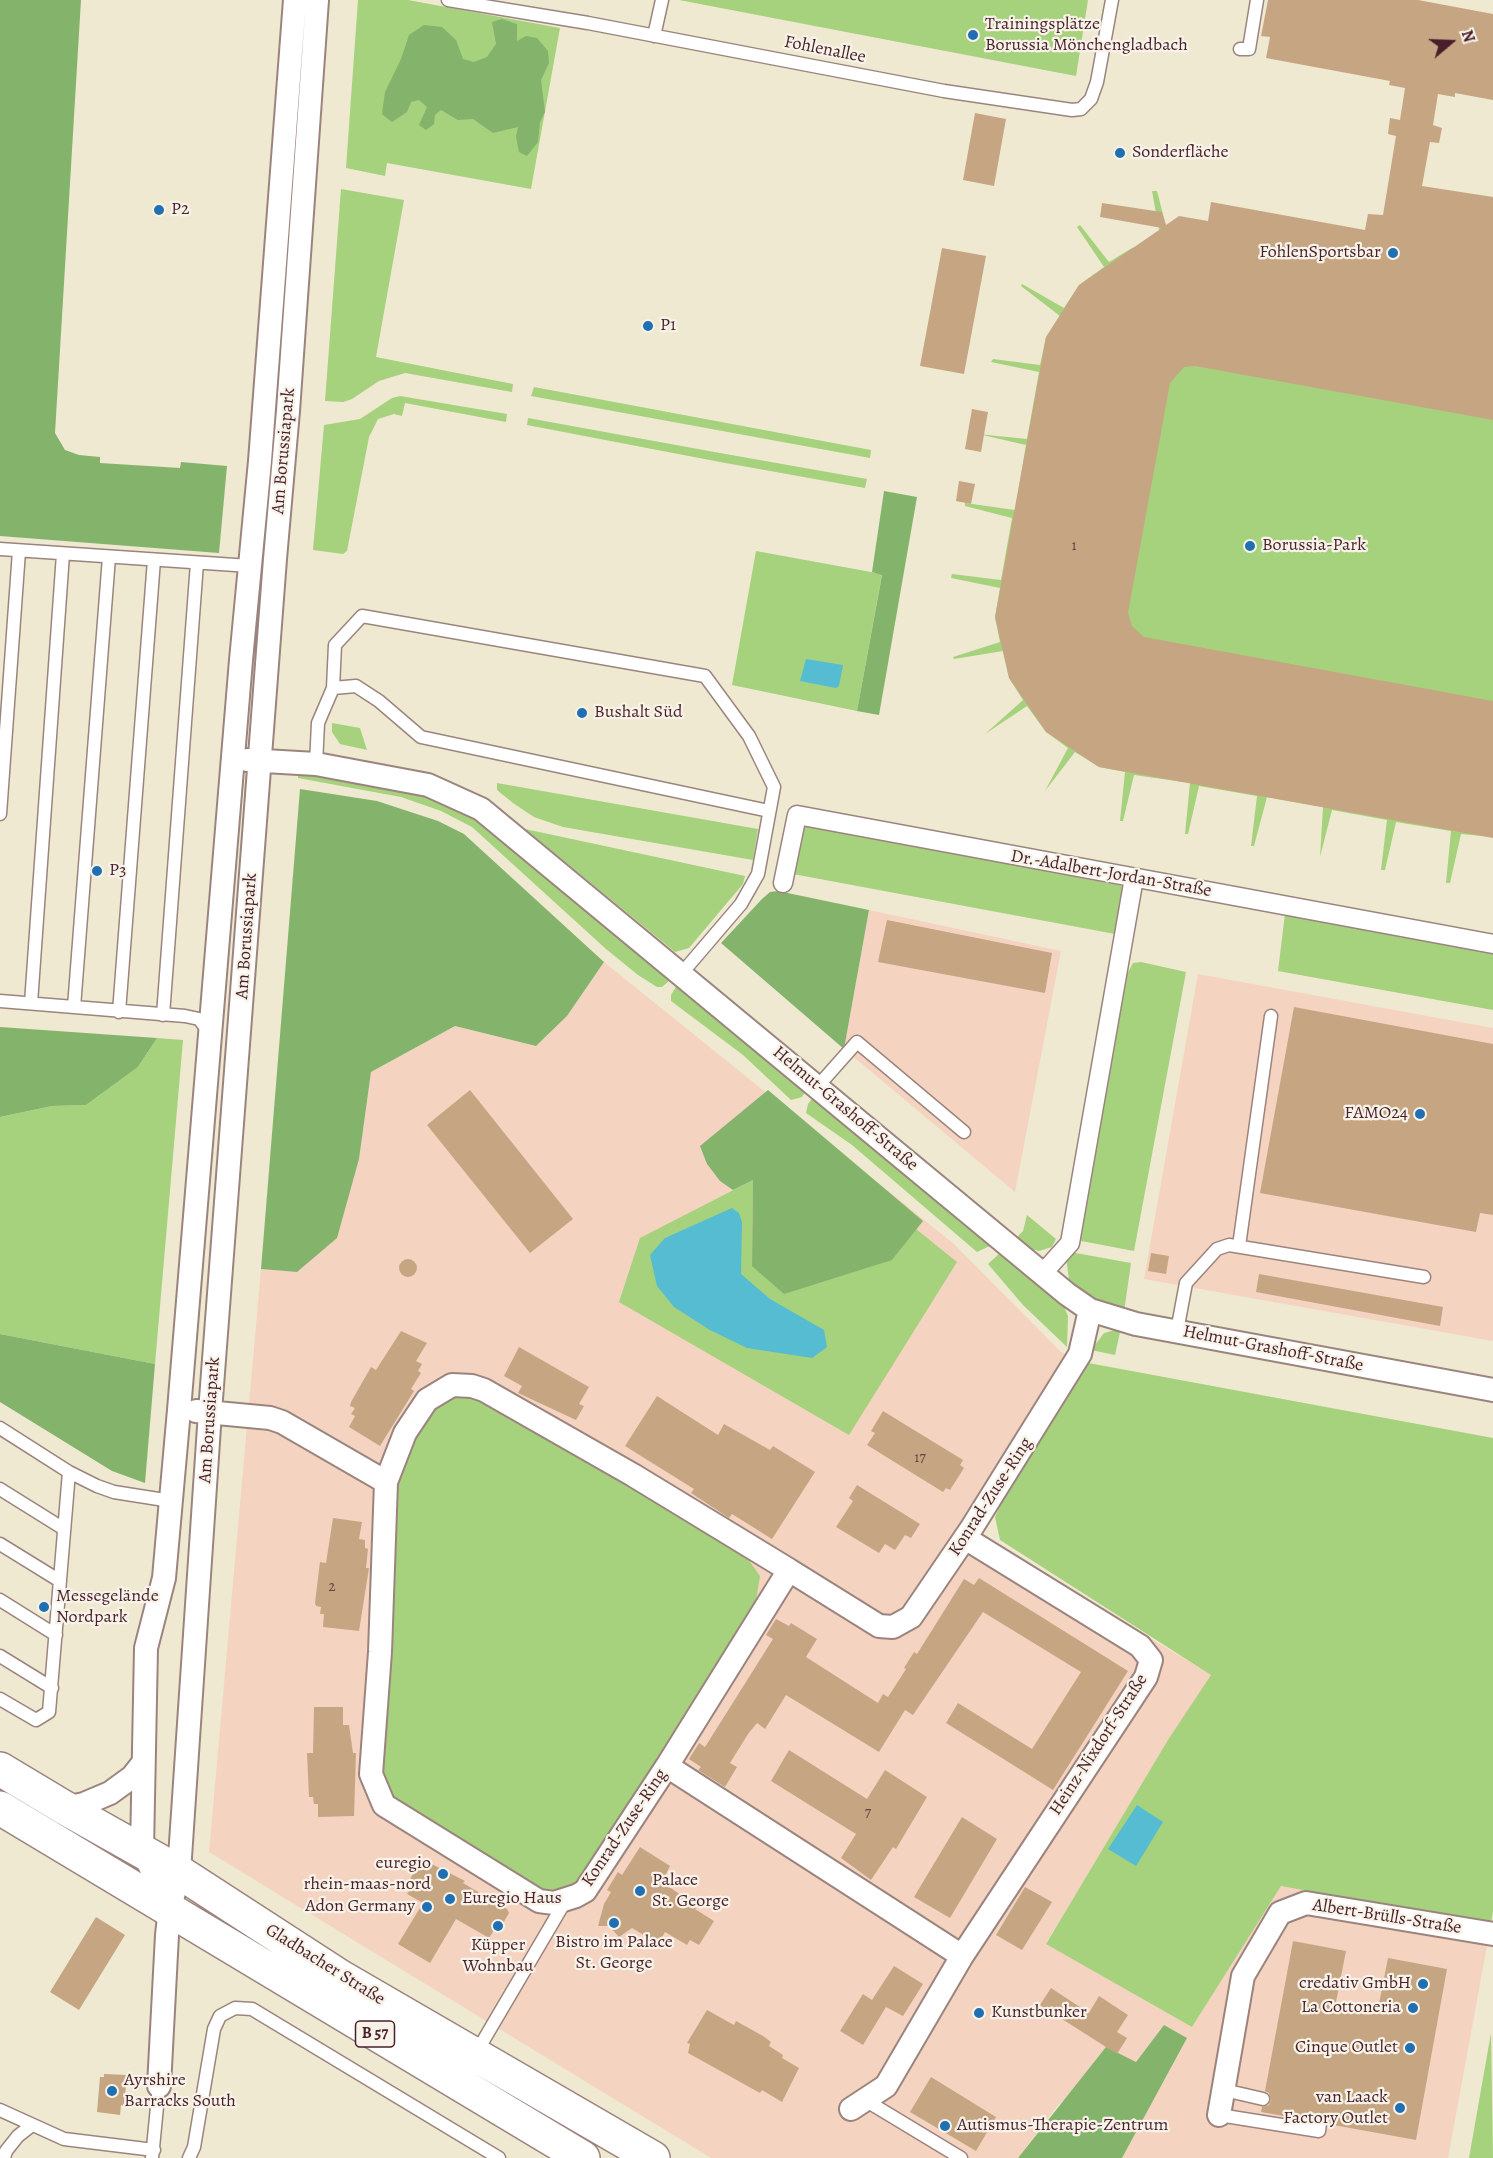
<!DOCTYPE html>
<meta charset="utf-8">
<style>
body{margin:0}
#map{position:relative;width:1493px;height:2158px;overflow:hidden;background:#efe9d1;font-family:Alegreya,serif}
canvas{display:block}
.north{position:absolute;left:1421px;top:12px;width:60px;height:60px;-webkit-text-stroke:4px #f7f3e8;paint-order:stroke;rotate:71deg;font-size:16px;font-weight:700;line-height:24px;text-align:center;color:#4a1f2b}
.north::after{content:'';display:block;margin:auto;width:21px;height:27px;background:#4a1f2b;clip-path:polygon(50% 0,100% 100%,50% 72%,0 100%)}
</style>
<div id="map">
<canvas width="1493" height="2158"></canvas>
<div class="north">N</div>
</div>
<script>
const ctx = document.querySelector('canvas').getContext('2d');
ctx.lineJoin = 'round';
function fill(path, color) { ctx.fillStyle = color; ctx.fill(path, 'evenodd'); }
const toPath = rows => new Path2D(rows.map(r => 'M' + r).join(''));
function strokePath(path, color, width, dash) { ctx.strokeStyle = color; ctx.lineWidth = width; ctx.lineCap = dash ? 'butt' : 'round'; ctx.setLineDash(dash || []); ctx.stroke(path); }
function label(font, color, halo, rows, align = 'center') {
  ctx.font = font + ' Alegreya,serif'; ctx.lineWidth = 4.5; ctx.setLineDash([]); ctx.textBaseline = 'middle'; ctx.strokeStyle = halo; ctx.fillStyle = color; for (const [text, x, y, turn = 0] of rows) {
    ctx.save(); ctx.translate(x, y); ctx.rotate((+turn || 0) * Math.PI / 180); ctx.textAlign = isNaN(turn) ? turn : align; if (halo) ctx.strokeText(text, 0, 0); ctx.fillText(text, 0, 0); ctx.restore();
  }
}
fill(toPath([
 [869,910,1061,951,1015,1192,844,1049],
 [604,962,954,1244,1061,1352,1083,1362,978,1536,1212,1675,1046,1943,1192,2027,1281,1885,1491,1924,1448,2158,1122,2158,1187,2038,1164,2025,1136,2062,1117,2054,1058,2105,1018,2158,711,2158,209,1852,261,1269,297,1272,359,1159,371,1072,455,1026,536,1046,567,1016],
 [1198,974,1493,1028,1493,1341,1144,1279]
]), '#f5d3c1');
fill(toPath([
 [358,0,408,0,560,28,531,189,387,163,385,176,346,168],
 [679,0,1088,0,1076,76],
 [341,189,404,200,376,357,513,384,512,392,405,373,379,381,352,399,343,402,325,401],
 [1152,191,1157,191,1169,238,1493,283,1493,837,1461,834,1450,883,1446,883,1451,831,1396,822,1385,870,1381,870,1387,820,1332,810,1320,857,1323,807,1267,797,1254,846,1251,846,1257,796,1199,786,1188,834,1185,834,1190,783,1134,775,1123,821,1120,821,1125,772,1099,767,1075,752,1045,791,1068,748,1046,732,1027,706,985,734,1023,700,1009,678,1003,651,954,659,953,657,1000,642,995,617,1000,588,951,578,952,574,1001,580,1012,518,965,506,965,503,1015,510,1026,445,978,434,1027,439,1039,372,991,362,993,359,1040,365,1046,337,1060,316,1021,286,1022,284,1064,308,1079,285,1104,267,1077,227,1080,225,1109,262,1132,248,1161,241],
 [534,387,871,450,870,458,531,396],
 [400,396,507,414,506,422,405,403,402,416,394,414,378,419,369,437,347,551,343,554,313,550,324,425,360,419,392,398],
 [528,418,720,453,867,479,865,488,720,462,527,425],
 [756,551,882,574,857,711,732,685],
 [332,723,360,728,367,750,340,744,332,732],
 [298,773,422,793,466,811,670,977,669,981,662,987,657,987,638,975,606,949,472,827,441,811,401,797,298,778],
 [497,783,758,829,753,860,563,827,534,817,513,803,497,790],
 [803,825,1123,886,1115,934,793,874],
 [525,829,745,876,743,884,689,948,675,952],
 [1285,914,1493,954,1493,1010,1278,971],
 [1141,962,1186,972,1134,1251,1076,1240,1127,974,1133,963],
 [678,983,806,1090,802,1097,791,1100,743,1055,671,1001,671,995],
 [157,1038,183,1040,155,1364,0,1334,0,1117,52,1106,86,1105,138,1067],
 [814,1096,992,1245,977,1252,852,1145,806,1113,808,1104],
 [753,1180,752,1266,892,1260,916,1229,957,1262,849,1435,619,1302,640,1238],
 [1027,1215,1056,1239,1052,1247,1039,1251,1031,1249,1017,1237,1023,1231],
 [1001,1252,1062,1302,1068,1316,1067,1347,1023,1305,988,1264],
 [1070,1252,1131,1263,1124,1312,1085,1295,1069,1280,1066,1257],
 [1115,1330,1120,1332,1115,1355,1091,1350,1104,1333],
 [1083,1362,1493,1438,1493,1911,1491,1924,1281,1886,1192,2027,1046,1944,1168,1740,1211,1675,1000,1540,995,1517,1006,1493],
 [462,1393,620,1474,748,1559,760,1576,756,1601,585,1878,571,1888,547,1894,389,1799,382,1781,398,1487,404,1460,417,1431,435,1403],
 [1491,2033,1493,2158,1469,2158]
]), '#a6d17d');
fill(toPath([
 [0,0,81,0,55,433,65,450,79,455,100,457,100,463,180,468,181,462,227,466,219,553,0,536],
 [502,19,517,24,517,41,526,36,537,38,548,51,549,63,541,80,545,112,540,122,538,142,527,156,519,152,516,137,518,127,493,133,473,119,458,120,441,110,435,115,434,124,426,130,419,125,427,107,419,100,411,102,407,112,392,122,382,114,385,92,401,59,409,35,424,25,442,27,456,40,463,59,474,62,487,57,496,44,492,22],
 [884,491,917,497,879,715,857,711,882,575,872,572],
 [300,789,377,801,438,821,464,834,604,962,567,1016,536,1046,455,1026,371,1072,359,1159,337,1238,297,1272,261,1269],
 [778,891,869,910,844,1049,721,943,762,899,770,892],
 [0,1027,157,1038,138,1067,86,1105,52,1106,0,1117],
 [768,1090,923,1221,892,1260,784,1294,752,1266,753,1180,733,1190,720,1181,707,1164,700,1146],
 [0,1334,155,1364,145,1483,112,1471,0,1402],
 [1164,2025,1187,2038,1122,2158,1018,2158,1106,2047,1136,2062]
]), '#84b36c');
fill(toPath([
 [806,659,843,665,839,686,836,688,800,681],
 [732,1208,739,1213,742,1222,741,1274,770,1299,824,1330,827,1347,812,1358,747,1348,710,1330,674,1307,657,1286,650,1255,665,1238],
 [1137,1805,1163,1822,1136,1866,1108,1849]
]), '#55bcd2');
fill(toPath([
 [1268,0,1418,0,1493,14,1493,100,1455,93,1455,97,1438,94,1433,125,1442,128,1439,143,1430,142,1422,186,1493,197,1493,420,1195,366,1184,367,1170,383,1128,613,1132,626,1144,637,1493,701,1493,838,1099,767,1046,732,1009,678,995,617,1046,337,1079,285,1162,228,1100,217,1102,203,1162,212,1166,225,1179,216,1208,221,1211,202,1365,230,1368,214,1383,215,1396,136,1388,134,1390,118,1400,120,1405,88,1389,85,1390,81,1266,58,1270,37,1261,36],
 [975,113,1006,119,994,186,963,180],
 [942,248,986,256,964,374,920,366],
 [972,409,988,412,981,452,965,449],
 [959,481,975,484,971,504,956,501],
 [887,920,1052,953,1045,993,878,962],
 [1294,1007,1493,1044,1493,1215,1480,1213,1476,1232,1260,1193],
 [470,1090,573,1219,530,1253,427,1125],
 [1151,1253,1169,1256,1166,1274,1148,1271],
 '399 1268a9 9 0 1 1 18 0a9 9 0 1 1-18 0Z',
 [1259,1274,1443,1307,1440,1326,1256,1292],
 [401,1331,427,1343,416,1361,422,1364,418,1371,421,1373,411,1389,414,1391,380,1446,349,1427,355,1416,351,1414,355,1408,350,1406,351,1402,371,1367,376,1370],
 [519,1347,589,1387,579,1404,584,1406,576,1420,518,1393,522,1386,504,1376],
 [657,1396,718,1435,724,1424,770,1450,773,1446,815,1472,772,1539,732,1514,729,1518,691,1493,694,1489,625,1446],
 [883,1411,963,1460,960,1465,964,1468,950,1490,946,1488,943,1492,867,1445,875,1433,871,1431],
 [857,1485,920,1524,911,1538,905,1535,895,1550,885,1544,879,1553,836,1527,853,1501,849,1498],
 [333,1518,362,1522,359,1539,365,1540,365,1548,368,1549,366,1568,369,1568,359,1631,323,1627,324,1614,320,1614,321,1607,316,1606,315,1603,320,1562,326,1563],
 [979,1578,1128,1671,1053,1790,946,1723,958,1703,1032,1749,1081,1672,983,1612,913,1715,905,1710,879,1752,786,1695,765,1729,757,1723,748,1734,730,1763,737,1767,725,1787,698,1770,701,1767,689,1759,699,1743,705,1747,773,1639,766,1635,776,1619,789,1626,791,1623,817,1639,806,1657,878,1703,883,1694,888,1697,906,1669,904,1668,914,1652,917,1654,964,1579,974,1585],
 [314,1707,343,1707,343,1725,349,1725,353,1753,356,1753,354,1816,318,1817,318,1804,314,1804,313,1797,309,1797,307,1753,313,1753],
 [789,1750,867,1799,885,1770,927,1797,896,1849,893,1847,871,1880,841,1858,856,1834,771,1781],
 [962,1817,997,1839,950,1918,914,1897],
 [640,1847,670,1866,662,1882,697,1906,695,1909,714,1921,699,1945,690,1940,687,1945,665,1932,658,1944,632,1928,619,1937,609,1926,598,1926,604,1904,611,1892,607,1890,618,1872,622,1875],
 [422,1859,465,1881,463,1883,507,1909,509,1913,498,1932,494,1930,489,1938,456,1919,430,1963,398,1944,423,1903,407,1894,415,1882,410,1879],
 [1025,1887,1052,1902,1022,1950,996,1935],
 [96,1917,125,1935,79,2010,50,1992],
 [1293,1941,1346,1951,1335,2007,1377,2014,1388,1958,1447,1969,1416,2140,1328,2124,1327,2119,1322,2115,1316,2116,1312,2121,1261,2112,1262,2107,1269,2105,1271,2100,1269,2093,1265,2091],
 [894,1966,923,1984,903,2016,886,2007,863,2045,840,2031,863,1994,872,2000],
 [1051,1988,1089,2013,1099,1996,1128,2015,1117,2032,1127,2038,1117,2054,1040,2005],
 [707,2010,734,2025,736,2021,763,2036,771,2042,769,2046,783,2055,782,2058,799,2068,782,2102,762,2090,760,2093,688,2053,690,2044,687,2043],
 [104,2074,127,2075,124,2106,121,2105,120,2115,97,2112,100,2077,104,2077],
 [931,2077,996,2117,976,2151,910,2112]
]), '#c6a682');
const service = toPath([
 [448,0,588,23,944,91,1072,110,1081,109,1091,99,1097,82,1112,0],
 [654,36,662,0],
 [1240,49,1249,49,1257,0],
 [0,549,250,566],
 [333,688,356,686,379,701,421,737,769,811],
 [316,764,318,723,333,688,335,645,362,616,705,676,749,736,774,787,758,874,741,904,682,973],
 [0,814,19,551],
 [0,1001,185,1016,199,1019,210,1033],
 [31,1003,63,554],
 [74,1007,109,557],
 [119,1012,154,560],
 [163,1015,197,563],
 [818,1086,857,1042,964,1132],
 [1239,1246,1271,1016],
 [1177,1331,1186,1283,1217,1249,1229,1245,1424,1277],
 [0,1428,69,1472,97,1486,114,1492,171,1501],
 [0,1489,64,1529],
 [0,1544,60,1581],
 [0,1600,56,1635],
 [0,1656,52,1688],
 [0,1699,36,1720,49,1712,69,1472],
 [476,2053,566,1900],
 [1224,2090,1263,2099],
 [865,2100,961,2158],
 [0,2110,64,2139,154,2150],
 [1219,2115,1319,2131,1320,2123],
 [4,2158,6,2151,18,2136,32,2125],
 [152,2158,159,2086],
 [189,2158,194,2147,214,2029,220,2016,235,2008,252,2009,499,2158]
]);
const pedestrian = toPath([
 [783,883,797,815,1493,944],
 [1043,1273,1070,1243,1134,878]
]);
const minor = toPath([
 [247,760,316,764,428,785,481,809,1067,1294,1090,1310,1136,1324,1493,1390],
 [196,1411,270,1418,282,1422,386,1482,380,1652,371,1774,384,1805,539,1901,554,1903,576,1896,585,1891,667,1766,789,1570,633,1475,484,1390,472,1386,452,1385,427,1400,405,1433,386,1482],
 [789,1570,879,1626,893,1627,911,1617,971,1529,1080,1354,1090,1310],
 [667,1766,962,1956],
 [65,1808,84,1804,110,1793,132,1777,143,1763],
 [170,1908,142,1850,146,1648,164,1578,179,1410,241,660,260,461,295,0],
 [159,2086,167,1935,170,1908,179,1872,210,1412,275,559,288,411,317,0],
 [851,2109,886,2086,962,1956,1146,1677,1151,1660,1140,1646,965,1538],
 [1219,2115,1243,1976,1280,1913,1306,1903,1493,1934]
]);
const primary = toPath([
 [0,1769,65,1808,179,1872,341,1977,653,2158],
 [0,1808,583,2158]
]);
strokePath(service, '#9c847e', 15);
strokePath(pedestrian, '#9c847e', 21);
strokePath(minor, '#9c847e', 26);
strokePath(primary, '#9c847e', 36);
strokePath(service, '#fff', 12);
strokePath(pedestrian, '#fff', 18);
strokePath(minor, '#fff', 22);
strokePath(primary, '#fff', 33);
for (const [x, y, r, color] of [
 [973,35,6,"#1f6fb2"],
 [1120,153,6,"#1f6fb2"],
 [159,210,6,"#1f6fb2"],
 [1393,253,6,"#1f6fb2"],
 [648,326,6,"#1f6fb2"],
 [1250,546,6,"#1f6fb2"],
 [582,713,6,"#1f6fb2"],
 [97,871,6,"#1f6fb2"],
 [1420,1114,6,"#1f6fb2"],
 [44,1607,6,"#1f6fb2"],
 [443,1874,6,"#1f6fb2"],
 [640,1891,6,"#1f6fb2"],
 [450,1899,6,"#1f6fb2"],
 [427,1907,6,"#1f6fb2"],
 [614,1923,6,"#1f6fb2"],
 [498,1926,6,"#1f6fb2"],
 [1423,1984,6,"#1f6fb2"],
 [1413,2008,6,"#1f6fb2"],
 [979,2013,6,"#1f6fb2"],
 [1410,2048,6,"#1f6fb2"],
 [112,2091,6,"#1f6fb2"],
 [1400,2108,6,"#1f6fb2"],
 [945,2126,6,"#1f6fb2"]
]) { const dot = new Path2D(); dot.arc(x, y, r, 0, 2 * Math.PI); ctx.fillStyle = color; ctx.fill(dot); strokePath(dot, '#f7f3e8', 2); }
label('15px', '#694141', null, [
 ["1",1074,546],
 ["17",920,1458],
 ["2",332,1587],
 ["7",868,1813]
]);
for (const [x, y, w] of [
 [375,2034,39]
]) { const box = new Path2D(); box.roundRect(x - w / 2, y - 13, w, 26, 4.5); ctx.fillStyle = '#f7f3e8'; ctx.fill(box); strokePath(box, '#4a1f2b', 1.5); }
label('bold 16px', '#4a1f2b', null, [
 ["B 57",375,2034]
]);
label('18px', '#4a1f2b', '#f7f3e8', [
 ["Trainingsplätze",985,25],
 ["Borussia Mönchengladbach",985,46],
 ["Sonderfläche",1132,153],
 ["P2",171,210],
 ["FohlenSportsbar",1381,253,"right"],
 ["P1",660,326],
 ["Borussia-Park",1262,546],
 ["Bushalt Süd",594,713],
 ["P3",109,871],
 ["FAMO24",1408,1114,"right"],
 ["Messegelände",56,1597],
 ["Nordpark",56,1618],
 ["euregio",431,1864,"right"],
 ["rhein-maas-nord",431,1885,"right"],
 ["Palace",652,1881],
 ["St. George",652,1902],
 ["Euregio Haus",462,1899],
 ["Adon Germany",415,1907,"right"],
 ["Bistro im Palace",614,1943,"center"],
 ["St. George",614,1964,"center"],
 ["Küpper",498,1946,"center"],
 ["Wohnbau",498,1967,"center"],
 ["credativ GmbH",1411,1984,"right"],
 ["La Cottoneria",1401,2008,"right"],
 ["Kunstbunker",991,2013],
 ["Cinque Outlet",1398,2048,"right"],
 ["Ayrshire",124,2081],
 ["Barracks South",124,2102],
 ["van Laack",1388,2098,"right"],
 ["Factory Outlet",1388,2119,"right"],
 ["Autismus-Therapie-Zentrum",957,2126]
], 'left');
label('18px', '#4a1f2b', '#f7f3e8', [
 ["Fohlenallee",825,50,11],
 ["Am Borussiapark",284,451,-85],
 ["Dr.-Adalbert-Jordan-Straße",1111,874,10],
 ["Am Borussiapark",247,936,-86],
 ["Helmut-Grashoff-Straße",845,1109,40],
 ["Helmut-Grashoff-Straße",1273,1349,11],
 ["Am Borussiapark",210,1420,-86],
 ["Konrad-Zuse-Ring",991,1497,-57],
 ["Heinz-Nixdorf-Straße",1099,1745,-57],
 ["Konrad-Zuse-Ring",625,1828,-56],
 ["Albert-Brülls-Straße",1387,1917,9],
 ["Gladbacher Straße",325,1965,32]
]);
</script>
